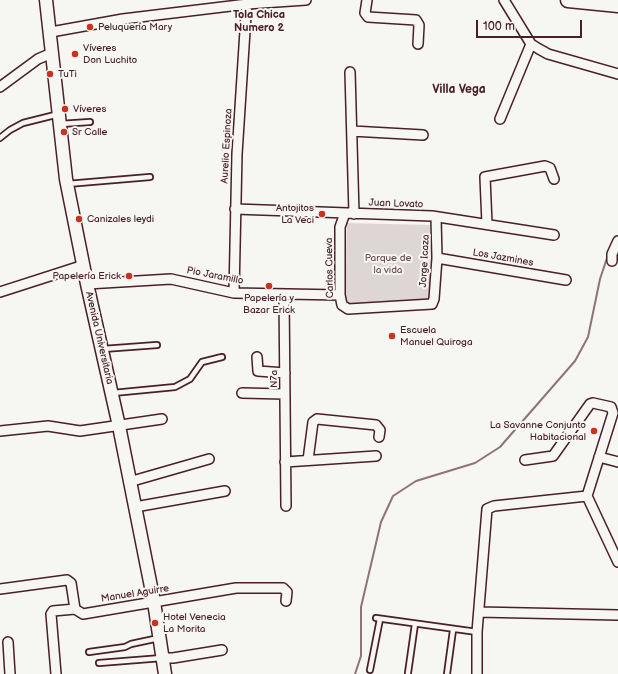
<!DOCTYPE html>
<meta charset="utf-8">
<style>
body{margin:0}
#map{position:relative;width:618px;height:674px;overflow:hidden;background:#f6f6f2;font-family:"Balsamiq Sans",sans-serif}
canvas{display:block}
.scale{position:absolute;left:476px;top:20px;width:106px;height:18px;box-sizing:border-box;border:2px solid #4a1f2b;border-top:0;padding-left:5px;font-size:12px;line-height:14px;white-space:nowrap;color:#4a1f2b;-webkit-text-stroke:3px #f6f6f2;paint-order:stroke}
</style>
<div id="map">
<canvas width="618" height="674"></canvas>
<div class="scale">100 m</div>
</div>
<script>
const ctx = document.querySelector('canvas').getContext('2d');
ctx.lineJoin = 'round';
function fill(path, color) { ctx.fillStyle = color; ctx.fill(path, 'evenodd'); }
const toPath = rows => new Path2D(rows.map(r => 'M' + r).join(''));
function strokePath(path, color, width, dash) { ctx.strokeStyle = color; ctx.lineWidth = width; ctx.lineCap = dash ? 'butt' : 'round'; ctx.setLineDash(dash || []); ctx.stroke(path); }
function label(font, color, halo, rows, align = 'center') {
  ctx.font = font + ' "Balsamiq Sans",sans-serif'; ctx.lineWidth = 4; ctx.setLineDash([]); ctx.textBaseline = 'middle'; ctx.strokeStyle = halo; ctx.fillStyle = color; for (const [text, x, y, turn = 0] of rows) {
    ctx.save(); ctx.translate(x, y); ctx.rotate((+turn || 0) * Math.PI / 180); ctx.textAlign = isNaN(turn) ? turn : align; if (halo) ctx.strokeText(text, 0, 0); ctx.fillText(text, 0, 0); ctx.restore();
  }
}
fill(toPath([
 [347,223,430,225,430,303,345,306]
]), '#ddd6d5');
strokePath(toPath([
 [355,674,361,656,361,607,381,522,393,496,416,481,475,463,500,447,575,361,588,337,600,279,608,255]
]), '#8e747a', 2);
const lane = toPath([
 [60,124,90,122],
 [0,138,10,130,23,123,59,114],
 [67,184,150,177],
 [103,349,157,345],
 [113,393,175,387,190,379,202,362,222,357],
 [376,618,477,632],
 [89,652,125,647,131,644,159,638],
 [99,663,162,658],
 [370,670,380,619],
 [408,673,415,624],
 [447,674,453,630]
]);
const street = toPath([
 [367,0,365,13,368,17,416,20,419,25,418,44],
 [504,0,531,44,539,49,548,54,618,74],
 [51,32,123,19,247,4,306,0],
 [350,72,354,214],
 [0,87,38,59,52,53],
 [500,119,531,44],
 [352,131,423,135],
 [235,209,432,216,554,235],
 [345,213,340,227,340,295,342,305,348,309,432,304,434,299,437,258,436,218],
 [487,224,485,177,545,166,550,168,554,179],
 [437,258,566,280],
 [612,261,612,254,618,241],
 [87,284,171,279,234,293,340,295],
 [0,292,84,265],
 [234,293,237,154,247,0],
 [284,295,286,506],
 [257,357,258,371,285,373],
 [242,393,285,394],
 [0,431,48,426,80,431,162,419],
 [599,457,618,462],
 [308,460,313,422,317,419,376,425,380,430,379,437],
 [525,460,553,456,590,404,593,403,611,407,613,413,587,496,618,562],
 [285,462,376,456],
 [129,482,209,459],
 [135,507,225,491],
 [0,589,67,580,71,583,75,609,83,614,236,588,283,588,287,592,286,601],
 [479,612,618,615],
 [8,642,10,674],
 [162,658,173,658,222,650],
 [56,674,51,614,53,611,75,609],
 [477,674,477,632,487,509,494,506,587,496]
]);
const secondary = toPath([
 [46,0,66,179,87,284,119,426,154,602,165,674]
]);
const primary = toPath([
 [568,0,618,5]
]);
strokePath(lane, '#4a1f2b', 8);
strokePath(street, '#4a1f2b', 12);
strokePath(secondary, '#4a1f2b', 15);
strokePath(primary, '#4a1f2b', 17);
strokePath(lane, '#f6f6f2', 4.5);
strokePath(street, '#f6f6f2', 9);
strokePath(secondary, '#f6f6f2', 12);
strokePath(primary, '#f6f6f2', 14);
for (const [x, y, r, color] of [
 [90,27,4,"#c8321e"],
 [75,54,4,"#c8321e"],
 [50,74,4,"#c8321e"],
 [65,109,4,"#c8321e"],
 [64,132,4,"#c8321e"],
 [322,214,4,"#c8321e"],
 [79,219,4,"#c8321e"],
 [129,276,4,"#c8321e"],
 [269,286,4,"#c8321e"],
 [392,336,4,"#c8321e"],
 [594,431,4,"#c8321e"],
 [155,623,4,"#c8321e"]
]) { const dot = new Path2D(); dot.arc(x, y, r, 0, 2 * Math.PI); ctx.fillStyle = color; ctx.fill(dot); strokePath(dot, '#f6f6f2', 1.5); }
label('10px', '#4a1f2b', '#f6f6f2', [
 ["Peluquería Mary",98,27],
 ["Víveres",83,48],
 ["Don Luchito",83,60],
 ["TuTi",58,74],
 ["Víveres",73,109],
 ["Sr Calle",72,132],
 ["Antojitos",314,208,"right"],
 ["La Veci",314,220,"right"],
 ["Canizales leydi",87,219],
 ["Papelería Erick",121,276,"right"],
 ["Papelería y",269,298,"center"],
 ["Bazar Erick",269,310,"center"],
 ["Escuela",400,330],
 ["Manuel Quiroga",400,342],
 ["La Savanne Conjunto",586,425,"right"],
 ["Habitacional",586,437,"right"],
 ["Hotel Venecia",163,617],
 ["La Morita",163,629]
], 'left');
label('10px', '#4a1f2b', '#f6f6f2', [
 ["Aurelio Espinoza",227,146,-87],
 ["Juan Lovato",396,204,2],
 ["Los Jazmines",503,258,10],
 ["Jorge Icaza",425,261,-87],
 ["Carlos Cueva",330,268,-91],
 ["Pio Jaramillo",215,276,11],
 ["Avenida Universitaria",99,338,77],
 ["N7a",274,379,-90],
 ["Manuel Aguirre",135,594,-9]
]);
label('10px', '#6f4d56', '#f6f6f2', [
 ["Parque de",388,258],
 ["la vida",388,270]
]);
label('bold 11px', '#4a1f2b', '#f6f6f2', [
 ["Tola Chica",259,15],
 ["Numero 2",259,28]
]);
label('bold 12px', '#4a1f2b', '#f6f6f2', [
 ["Villa Vega",459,90]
]);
</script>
